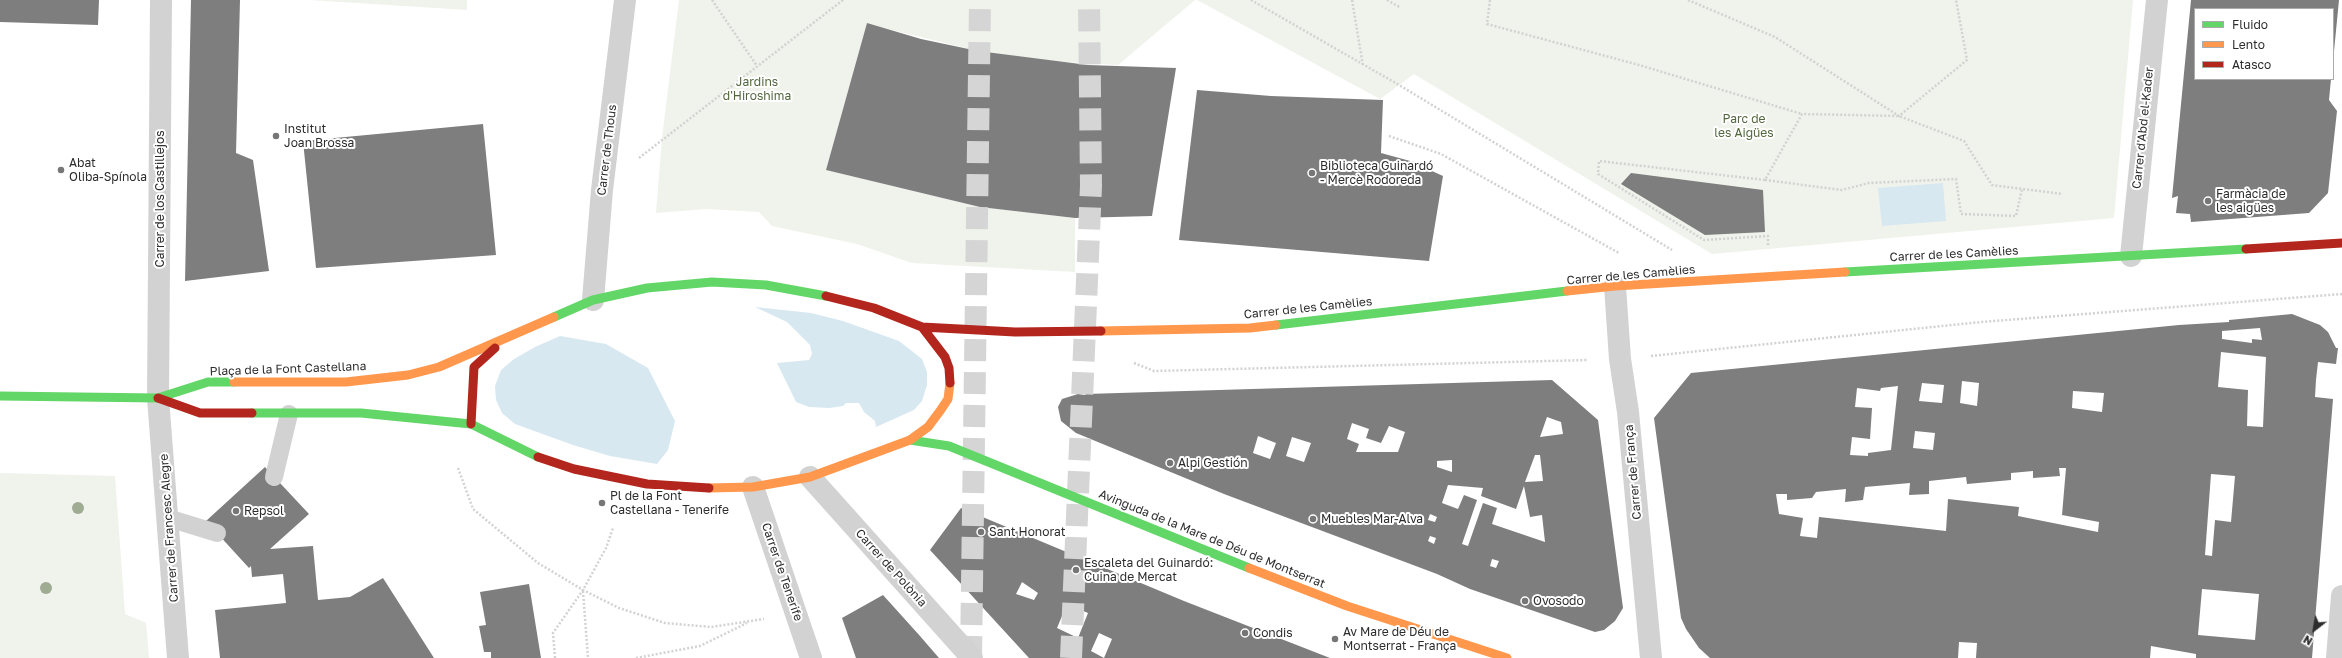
<!DOCTYPE html>
<meta charset="utf-8">
<style>
body{margin:0}
#map{position:relative;width:2342px;height:658px;overflow:hidden;background:#fff;font-family:"Golos Text",sans-serif}
canvas{display:block}
.legend{position:absolute;left:2194px;top:8px;width:140px;height:72px;box-sizing:border-box;background:#fff;border:1px solid #ababab;margin:0;padding:5px 7px;list-style:none;font-size:12px;color:#2d2d2d}
.legend li{display:flex;align-items:center;gap:8px;height:20px}
.legend b{width:20px;border:1px solid #ababab}
.north{position:absolute;left:2294px;top:610px;width:40px;height:40px;-webkit-text-stroke:3px #fff;paint-order:stroke;rotate:211deg;font-size:11px;font-weight:700;line-height:16px;text-align:center;color:#2d2d2d}
.north::after{content:'';display:block;margin:auto;width:14px;height:18px;background:#2d2d2d;clip-path:polygon(50% 0,100% 100%,50% 72%,0 100%)}
</style>
<div id="map">
<canvas width="2342" height="658"></canvas>
<ul class="legend">
<li><b style="height:5px;background:#63d668"></b>Fluido</li>
<li><b style="height:5px;background:#ff974d"></b>Lento</li>
<li><b style="height:5px;background:#b3261e"></b>Atasco</li>
</ul>
<div class="north">N</div>
</div>
<script>
const ctx = document.querySelector('canvas').getContext('2d');
ctx.lineJoin = 'round';
function fill(path, color) { ctx.fillStyle = color; ctx.fill(path, 'evenodd'); }
const toPath = rows => new Path2D(rows.map(r => 'M' + r).join(''));
function strokePath(path, color, width, dash) { ctx.strokeStyle = color; ctx.lineWidth = width; ctx.lineCap = dash ? 'butt' : 'round'; ctx.setLineDash(dash || []); ctx.stroke(path); }
function label(font, color, halo, rows, align = 'center') {
  ctx.font = font + ' "Golos Text",sans-serif'; ctx.lineWidth = 4; ctx.setLineDash([]); ctx.textBaseline = 'middle'; ctx.strokeStyle = halo; ctx.fillStyle = color; for (const [text, x, y, turn = 0] of rows) {
    ctx.save(); ctx.translate(x, y); ctx.rotate((+turn || 0) * Math.PI / 180); ctx.textAlign = isNaN(turn) ? turn : align; if (halo) ctx.strokeText(text, 0, 0); ctx.fillText(text, 0, 0); ctx.restore();
  }
}
fill(toPath([
 [310,0,467,0,467,10],
 [679,0,1195,0,1118,65,1047,61,978,51,867,24,826,170,980,207,1075,218,1075,272,912,263,857,244,772,226,759,212,706,209,656,213,662,138],
 [1197,0,2133,0,2114,218,1712,254,1414,74,1380,99],
 [0,473,115,476,125,614,146,623,149,658,0,658]
]), '#f0f3eb');
fill(toPath([
 [1943,183,1946,221,1882,226,1878,188],
 [755,307,811,313,843,321,899,341,922,359,927,372,927,385,922,401,914,410,876,427,875,421,864,412,859,403,846,403,843,406,830,408,809,407,796,402,777,363,809,360,812,354,810,345,787,322],
 [560,336,606,344,648,368,675,421,668,450,657,464,610,456,573,445,515,424,502,413,496,400,495,386,501,370,514,359,535,347]
]), '#d8e8f0');
fill(toPath([
 [0,0,99,0,98,25,0,22],
 [191,0,240,0,236,153,253,160,269,271,185,281],
 [2191,0,2339,0,2334,51,2333,9,2195,9,2195,79,2331,79,2329,100,2337,111,2328,193,2309,213,2191,222,2190,214,2176,213,2178,196,2172,198],
 [867,23,921,39,978,51,1088,65,1176,68,1152,216,1075,218,980,207,826,170],
 [1197,90,1271,96,1383,100,1381,153,1432,167,1432,171,1443,176,1429,261,1179,240],
 [483,124,496,255,316,268,303,141],
 [1631,173,1763,190,1765,232,1705,235,1621,184],
 [2292,314,2320,325,2328,332,2336,348,2338,348,2336,364,2318,362,2316,380,2315,397,2333,399,2312,658,2196,658,2196,654,2151,646,2150,658,1976,658,1977,643,1959,642,1958,658,1710,658,1699,648,1686,629,1681,618,1654,418,1691,373,2179,325,2229,322,2229,320],
 [2260,328,2262,340,2252,339,2252,343,2222,339,2222,331],
 [2221,352,2266,357,2263,427,2247,426,2248,390,2218,387],
 [1962,381,1979,383,1977,406,1960,403],
 [1922,383,1944,385,1942,403,1919,401],
 [1898,386,1891,450,1868,453,1868,456,1850,455,1852,437,1870,439,1872,408,1855,407,1857,388,1880,391,1881,388],
 [2073,391,2104,393,2102,412,2072,408],
 [1915,431,1935,433,1933,450,1913,448],
 [2059,468,2066,468,2062,515,2099,522,2098,532,2018,516,2019,507,1948,499,1946,531,1819,517,1817,538,1800,536,1803,518,1779,514,1776,494,1787,494,1787,500,1812,498,1816,492,1846,489,1845,502,1863,500,1865,487,1910,483,1909,495,1929,494,1929,481,1966,477,1967,484,2011,480,2011,473,2033,471,2033,478,2060,476],
 [2211,474,2235,476,2231,522,2215,520,2212,556,2205,555],
 [2202,589,2259,594,2255,640,2198,635],
 [1552,380,1598,420,1623,608,1615,621,1604,630,1595,632,1470,589,1437,574,1224,494,1076,433,1061,421,1058,407,1062,399,1078,394,1085,395,1086,394],
 [1547,417,1561,422,1563,434,1540,437],
 [1352,423,1369,429,1366,438,1381,443,1389,426,1405,432,1398,452,1356,452,1359,444,1347,439],
 [1258,436,1276,443,1270,459,1253,453],
 [1292,437,1311,443,1304,462,1286,456],
 [1535,455,1540,455,1543,481,1525,482],
 [1452,460,1452,472,1437,467,1437,461],
 [1448,485,1483,488,1481,496,1516,509,1524,486,1530,517,1542,515,1545,542,1492,524,1497,508,1483,503,1468,546,1462,544,1477,500,1464,495,1458,509,1442,503],
 [1430,514,1437,517,1435,522,1428,520],
 [1430,536,1436,538,1434,544,1428,541],
 [1492,559,1499,561,1496,568,1490,566],
 [265,467,309,514,270,549,313,546,318,600,350,597,383,578,434,658,220,658,215,610,286,603,283,574,252,577,251,566,249,568,206,521],
 [961,508,1184,601,1330,658,1029,658,930,550],
 [1022,582,1038,593,1034,600,1016,594],
 [1067,604,1088,613,1078,638,1057,628],
 [1099,633,1112,639,1104,658,1091,651],
 [529,584,541,658,491,658,491,652,484,652,479,626,486,625,480,592],
 [883,595,920,636,939,658,856,658,842,618]
]), '#7e7e7e');
strokePath(toPath([
 [971,658,980,0],
 [1071,658,1091,186,1089,0]
]), '#d5d5d5', 22, [22, 11]);
strokePath(toPath([
 [712,0,757,66],
 [1251,0,1399,85,1672,250],
 [1352,0,1363,66],
 [1387,0,1401,8],
 [1490,0,1487,24,1639,65,1802,114],
 [1688,0,1775,37,1899,116,1967,60,1956,0],
 [1389,136,1441,154,1619,253],
 [639,158,843,0],
 [1765,180,1842,190,1869,183,1956,179,1961,214,2016,216,2022,189],
 [1768,245,1768,236,1704,240,1598,174,1599,161,1765,180,1802,114,1899,116,1964,141,1992,185,2062,194],
 [1651,356,1981,322,2342,294],
 [1134,363,1154,371,1588,360],
 [458,468,473,509,538,563,583,590,619,608,665,623,711,627,764,619],
 [583,591,588,658],
 [555,658,553,633,583,590,606,548,613,528],
 [636,658,700,646,747,623]
]), '#d2d2d2', 2.5, [2, 2]);
strokePath(toPath([
 [274,477,289,414],
 [168,518,217,533]
]), '#d2d2d2', 18);
strokePath(toPath([
 [161,0,158,398,178,658],
 [2131,256,2157,0],
 [1615,286,1620,359,1628,412,1651,658],
 [593,300,602,190,625,0],
 [810,477,972,658],
 [753,487,811,658],
 [2337,658,2342,596]
]), '#d2d2d2', 22);
strokePath(toPath([
 [1845,272,2246,249],
 [554,317,593,300,647,288,712,282,766,285,826,296],
 [1276,325,1567,291],
 [0,396,158,398,208,382,234,382],
 [252,413,361,413,471,424,538,457],
 [910,440,949,446,1249,568]
]), '#63d668', 9);
strokePath(toPath([
 [1567,291,1615,286,1845,272],
 [1101,331,1250,328,1276,325],
 [234,382,346,382,408,375,439,367,554,317],
 [709,488,753,487,810,477,910,440,928,427,940,411,948,399,950,383],
 [1249,568,1347,606,1507,658]
]), '#ff974d', 9);
strokePath(toPath([
 [2246,249,2342,243],
 [826,296,874,308,922,327,945,357,949,368,950,383],
 [922,327,1015,332,1101,331],
 [158,398,200,413,252,413],
 [471,424,474,367,495,348],
 [538,457,574,469,647,484,709,488]
]), '#b3261e', 9);
ctx.fillStyle = '#a0ab94';
for (const [x, y] of [
 [78,508],
 [46,588]
]) { ctx.beginPath(); ctx.arc(x, y, 6, 0, 2 * Math.PI); ctx.fill(); }
for (const [x, y, r, color] of [
 [276,136,4,"#767676"],
 [61,170,4,"#767676"],
 [1312,173,4,"#767676"],
 [2208,201,4,"#767676"],
 [1170,463,4,"#767676"],
 [602,503,4,"#767676"],
 [236,511,4,"#767676"],
 [1313,519,4,"#767676"],
 [981,532,4,"#767676"],
 [1076,570,4,"#767676"],
 [1525,601,4,"#767676"],
 [1245,633,4,"#767676"],
 [1335,639,4,"#767676"]
]) { const dot = new Path2D(); dot.arc(x, y, r, 0, 2 * Math.PI); ctx.fillStyle = color; ctx.fill(dot); strokePath(dot, '#fff', 1.5); }
label('12px', '#52673c', '#fff', [
 ["Jardins",757,82],
 ["d'Hiroshima",757,96],
 ["Parc de",1744,119],
 ["les Aigües",1744,133]
]);
label('12px', '#2d2d2d', '#fff', [
 ["Carrer d'Abd el-Kader",2143,128,-84],
 ["Carrer de Thous",607,150,-83],
 ["Carrer de los Castillejos",160,199,-90],
 ["Carrer de les Camèlies",1954,254,-3],
 ["Carrer de les Camèlies",1631,275,-5],
 ["Carrer de les Camèlies",1308,308,-6],
 ["Plaça de la Font Castellana",288,369,-2],
 ["Carrer de França",1633,472,-95],
 ["Carrer de Francesc Alegre",169,528,-94],
 ["Avinguda de la Mare de Déu de Montserrat",1212,539,22],
 ["Carrer de Polònia",891,568,48],
 ["Carrer de Tenerife",782,572,71]
]);
label('12px', '#2d2d2d', '#fff', [
 ["Institut",284,129],
 ["Joan Brossa",284,143],
 ["Abat",69,163],
 ["Oliba-Spínola",69,177],
 ["Biblioteca Guinardó",1320,166],
 ["- Mercè Rodoreda",1320,180],
 ["Farmàcia de",2216,194],
 ["les aigües",2216,208],
 ["Alpi Gestión",1178,463],
 ["Pl de la Font",610,496],
 ["Castellana - Tenerife",610,510],
 ["Repsol",244,511],
 ["Muebles Mar-Alva",1321,519],
 ["Sant Honorat",989,532],
 ["Escaleta del Guinardó:",1084,563],
 ["Cuina de Mercat",1084,577],
 ["Ovosodo",1533,601],
 ["Av Mare de Déu de",1343,632],
 ["Montserrat - França",1343,646],
 ["Condis",1253,633]
], 'left');
</script>
